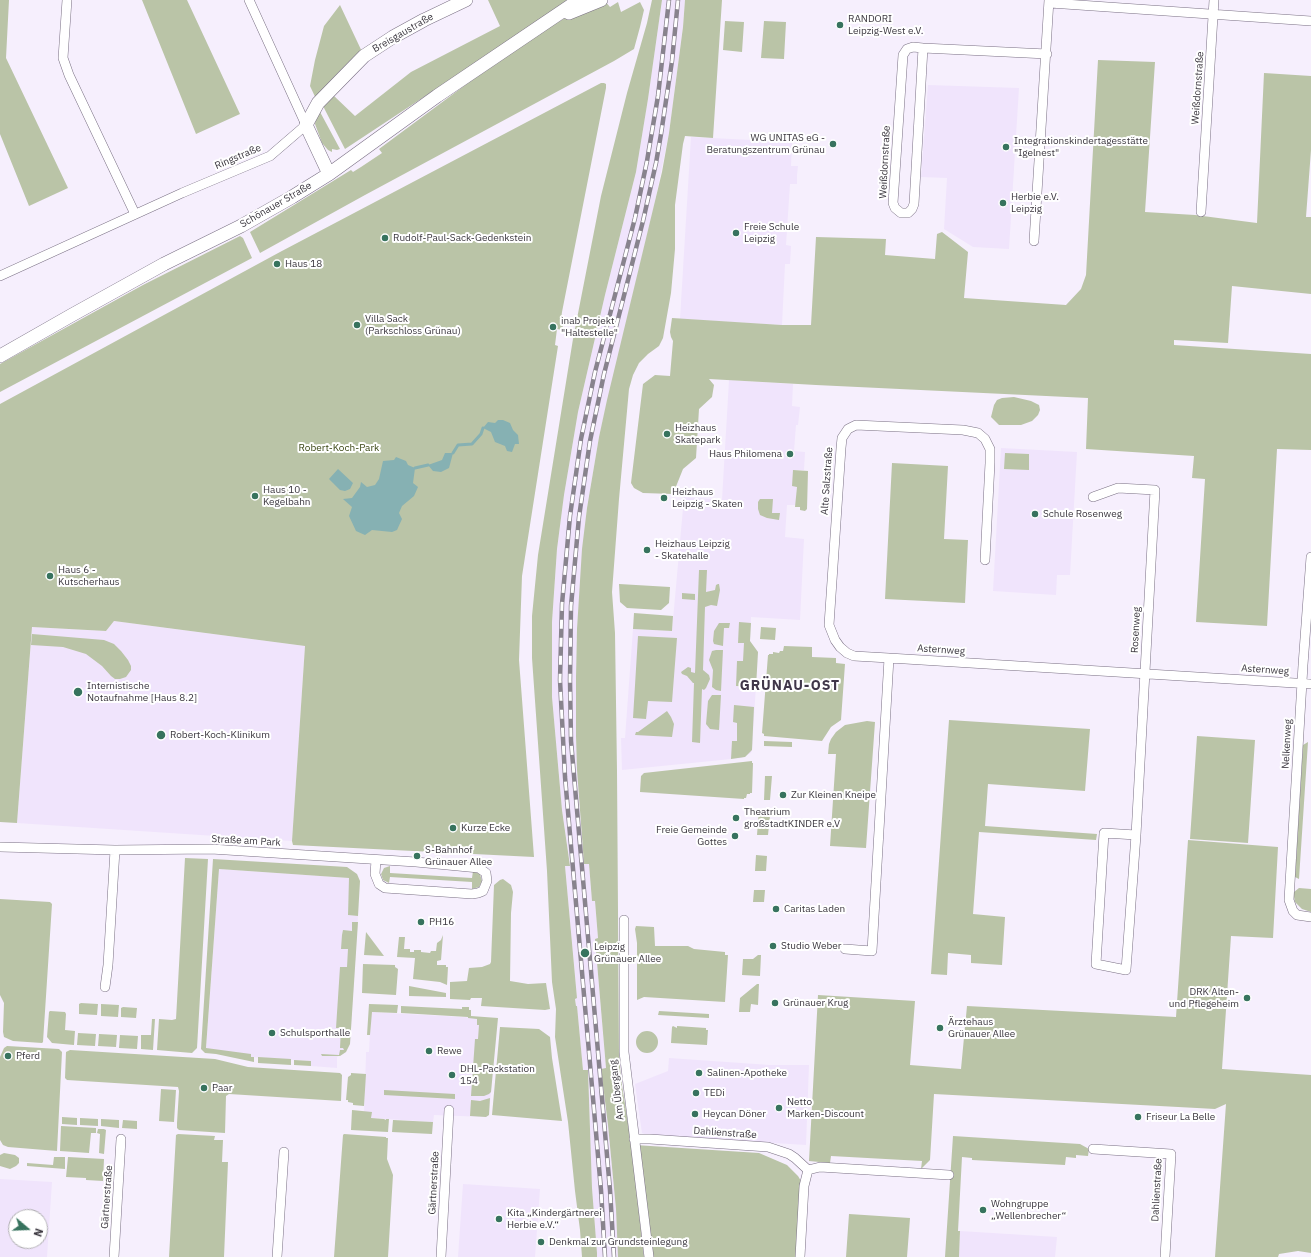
<!DOCTYPE html>
<meta charset="utf-8">
<style>
body{margin:0}
#map{position:relative;width:1311px;height:1257px;overflow:hidden;background:#f6effd;font-family:"IBM Plex Sans",sans-serif}
canvas{display:block}
.north{position:absolute;left:8px;top:1209px;width:40px;height:40px;box-sizing:border-box;background:#fff;border:1px solid #b0afb2;border-radius:50%;rotate:109deg;font-size:11px;font-weight:700;line-height:16px;text-align:center;color:#3a363e}
.north::after{content:'';display:block;margin:auto;width:14px;height:18px;background:#37735e;clip-path:polygon(50% 0,100% 100%,50% 72%,0 100%)}
</style>
<div id="map">
<canvas width="1311" height="1257"></canvas>
<div class="north">N</div>
</div>
<script>
const ctx = document.querySelector('canvas').getContext('2d');
ctx.lineJoin = 'round';
function fill(path, color) { ctx.fillStyle = color; ctx.fill(path, 'evenodd'); }
const toPath = rows => new Path2D(rows.map(r => 'M' + r).join(''));
function strokePath(path, color, width, dash) { ctx.strokeStyle = color; ctx.lineWidth = width; ctx.lineCap = dash ? 'butt' : 'round'; ctx.setLineDash(dash || []); ctx.stroke(path); }
function label(font, color, halo, rows, align = 'center') {
  ctx.font = font + ' "IBM Plex Sans",sans-serif'; ctx.lineWidth = 4; ctx.setLineDash([]); ctx.textBaseline = 'middle'; ctx.strokeStyle = halo; ctx.fillStyle = color; for (const [text, x, y, turn = 0] of rows) {
    ctx.save(); ctx.translate(x, y); ctx.rotate((+turn || 0) * Math.PI / 180); ctx.textAlign = isNaN(turn) ? turn : align; if (halo) ctx.strokeText(text, 0, 0); ctx.fillText(text, 0, 0); ctx.restore();
  }
}
fill(toPath([
 [662,0,685,0,683,27,669,133,653,211,599,437,587,508,577,629,576,677,576,736,577,770,584,864,589,864,592,900,595,900,598,938,595,939,606,1069,601,1069,608,1125,616,1209,618,1241,618,1257,597,1257,592,1188,588,1071,583,1071,577,1006,576,1006,575,998,577,998,565,866,570,865,562,810,552,697,552,622,557,549,564,495,578,412,605,295,636,172,648,99],
 [928,85,1019,88,1009,249,973,247,944,229,947,178,921,177],
 [691,137,792,142,791,166,798,166,797,175,797,184,790,184,786,245,791,246,790,264,785,264,782,325,680,319],
 [729,380,793,384,792,406,800,407,798,425,796,425,794,451,805,452,804,470,793,470,797,486,796,505,787,505,785,537,804,539,800,620,751,617,750,641,758,652,752,750,751,753,741,758,622,770,621,738,625,738,633,629,672,631,684,497,722,500],
 [1001,448,1077,452,1070,575,1057,575,1056,595,993,591],
 [114,621,305,646,292,841,17,823,32,627,106,631],
 [219,869,350,878,348,915,358,916,350,1044,344,1053,337,1057,337,1068,311,1066,311,1061,251,1057,251,1055,206,1049],
 [371,1012,497,1019,489,1115,486,1117,434,1115,433,1122,371,1118,364,1112,366,1056,366,1052,369,1052],
 [669,1058,770,1065,809,1065,806,1145,647,1135,642,1133,635,1084,668,1071],
 [0,1179,52,1182,47,1257,0,1257],
 [16,1217,40,1217,40,1241,16,1241],
 [463,1184,540,1189,535,1257,458,1257],
 [960,1231,1057,1237,1055,1257,959,1257]
]), '#f0e4fc');
fill(toPath([
 [0,0,9,0,6,58,68,188,29,206,0,134],
 [142,0,187,0,240,114,196,134],
 [488,0,571,0,345,149,323,106,333,95,355,116,411,72,500,26],
 [652,0,662,0,648,99,636,172,605,295,578,412,564,495,557,549,552,622,552,697,562,810,570,866,565,866,577,998,575,999,576,1006,577,1006,583,1070,588,1070,592,1188,597,1253,597,1257,582,1257,580,1230,575,1191,568,1122,555,1037,556,1009,552,982,547,871,532,658,532,616,538,555,573,339,601,196,627,93,647,23],
 [685,0,722,0,713,138,685,136,683,144,675,205,675,249,671,293,663,338,659,346,648,354,639,363,633,375,629,389,619,499,612,592,615,633,617,771,619,1053,621,1079,631,1142,644,1257,618,1257,616,1209,608,1125,601,1069,606,1068,595,939,598,938,595,901,592,901,589,864,584,864,577,770,576,736,576,677,577,629,582,549,587,508,599,437,607,400,662,172,669,133,683,27],
 [605,1,610,7,618,2,621,12,640,2,644,10,640,27,634,49,614,61,365,195,260,253,250,232,351,170,353,172,361,167,382,153,379,149,468,83,553,25,565,18],
 [340,5,364,56,318,103,310,86,315,60,324,26],
 [725,21,744,22,742,52,723,50],
 [764,21,786,22,784,59,761,58],
 [1098,60,1155,62,1145,212,1195,215,1257,223,1264,73,1311,76,1311,150,1306,217,1311,217,1311,294,1232,286,1228,343,1174,340,1174,345,1311,354,1311,450,1277,449,1267,626,1196,622,1205,479,1192,478,1194,456,1086,449,1088,398,816,385,709,379,714,385,712,397,699,409,696,458,683,469,673,494,643,493,634,488,631,483,643,384,655,375,670,376,673,341,671,337,670,332,672,318,782,325,811,325,816,237,886,239,885,255,935,259,937,234,942,232,968,252,964,298,1066,305,1081,289,1086,275],
 [601,83,604,83,606,84,606,88,562,312,561,319,564,320,562,330,557,329,555,345,558,346,522,576,519,660,534,857,293,845,292,841,305,646,114,621,106,631,32,627,17,823,0,822,0,404,280,252],
 [319,110,340,149,337,150,332,149,332,152,328,150,322,143,315,124,316,117],
 [240,236,243,238,252,258,0,392,0,364,143,285],
 [1014,397,1031,401,1039,405,1040,410,1038,415,1032,421,1021,425,999,425,991,417,994,405,997,400,1002,398],
 [1005,453,1029,454,1029,470,1004,469],
 [892,463,948,466,944,539,968,540,965,603,885,599],
 [793,470,808,471,807,509,805,511,800,510,800,507,795,507,797,487,792,486],
 [760,499,773,499,772,513,780,513,779,520,767,518,760,515,758,509,758,502],
 [699,570,707,570,706,592,715,590,716,585,718,584,719,584,720,590,717,606,711,605,705,607,703,670,709,675,710,679,706,688,704,690,702,689,700,743,692,742,694,683,693,683,687,676,682,674,681,672,688,667,691,668,691,672,695,673],
 [619,584,670,587,669,603,661,610,627,608,620,602],
 [682,593,695,594,695,600,682,599],
 [634,613,673,616,672,631,633,629],
 [739,622,751,623,750,641,758,652,756,687,736,686,737,661,743,661,744,643,738,643],
 [719,623,730,623,729,628,724,628,723,646,714,644,713,641,714,631],
 [761,627,776,628,775,640,760,639],
 [32,634,104,640,114,644,121,651,128,660,131,666,131,670,126,677,120,679,115,679,111,676,102,666,86,654,63,647,31,645],
 [638,636,677,638,672,702,648,701,646,719,633,718],
 [784,646,812,647,812,657,836,658,836,663,845,664,841,720,831,727,822,741,764,736,764,734,762,733,768,655,769,655,769,654,773,654,773,652,779,653,780,651,783,651],
 [716,650,723,650,721,691,716,690,712,687,713,670,709,660,712,651],
 [712,695,721,695,719,730,710,729,706,724,708,701],
 [734,705,754,707,752,750,745,757,731,759,732,741,737,741,737,723,733,722],
 [667,711,671,717,674,724,672,737,635,735,636,732,638,732],
 [949,720,1090,729,1085,791,988,784,985,826,1097,834,1096,840,979,832,973,914,1005,917,1002,965,971,963,971,955,948,953,947,975,931,974],
 [867,721,875,722,866,848,830,846,836,754,828,754,829,744,831,739,836,732,845,725],
 [1197,736,1255,740,1248,843,1190,839],
 [764,741,792,742,792,747,764,746],
 [1308,742,1299,879,1295,877,1303,745],
 [752,761,752,763,753,763,752,793,750,793,750,794,747,794,746,798,744,798,744,799,640,792,641,776,644,773],
 [765,776,772,776,770,800,764,800],
 [759,809,764,809,764,815,770,816,768,835,757,835],
 [1188,840,1278,847,1273,938,1231,936,1222,1069,1311,1075,1311,1253,1298,1251,1279,1254,1278,1257,1215,1257,1226,1104,1215,1109,1197,1108,934,1094,930,1160,921,1169,922,1161,831,1156,830,1163,809,1161,818,995,915,1001,910,1065,961,1069,967,1006,1176,1017],
 [756,855,767,856,766,871,755,871],
 [185,858,208,859,197,1048,192,1053,157,1050,159,1019,172,1020,176,1019],
 [213,859,347,867,357,874,360,881,358,916,348,915,349,878,219,869,206,1048,251,1054,251,1057,254,1057,254,1062,216,1054,205,1053,201,1049],
 [390,866,390,873,472,878,473,871,480,874,482,881,479,887,472,889,472,882,390,877,389,883,383,880,381,874,384,868],
 [503,879,511,885,513,892,511,913,510,981,528,984,546,983,550,1009,545,1010,481,1006,482,998,471,998,470,1000,450,999,450,982,467,981,469,968,482,967,490,964,491,962,494,885,500,880],
 [1299,888,1311,889,1311,912,1302,909,1295,902,1294,897,1294,892],
 [754,890,765,890,764,902,753,902],
 [0,899,50,902,52,904,43,1042,42,1043,13,1041,4,1037,3,1032,4,1003,0,995],
 [352,922,358,922,350,1044,346,1052,340,1056,322,1056,321,1054,339,1055,340,1050,344,1050,343,1048,340,1048,341,1028,336,1028,340,967,347,967,348,949,341,949,342,935,343,930,352,931],
 [636,926,654,927,655,946,688,946,694,949,725,952,725,955,728,955,725,1002,644,997,637,1000,637,943,635,929],
 [366,932,384,956,364,955],
 [443,935,441,960,437,961,437,965,446,965,446,967,448,967,447,985,440,982,413,979,415,958,397,957,399,937,405,937,404,949,410,949,410,952,414,952,414,950,421,950,421,952,430,953,431,951,436,951,437,943,441,940],
 [758,955,761,955,760,976,742,975,743,959,753,959],
 [363,964,395,965,395,967,398,969,396,995,362,993],
 [757,984,759,984,758,1005,751,1004,750,1012,739,1012,740,998],
 [409,986,446,993,446,997,409,996],
 [81,1003,98,1004,97,1015,79,1014,79,1004],
 [101,1004,119,1005,118,1017,101,1016],
 [369,1004,398,1005,397,1013,372,1012,370,1035,367,1035],
 [401,1006,462,1009,462,1007,469,1007,469,1010,471,1010,471,1016,498,1018,491,1092,489,1094,484,1096,471,1096,475,1039,478,1039,479,1025,477,1025,477,1019,468,1018,468,1017,401,1013],
 [123,1007,137,1008,136,1018,121,1017,121,1008],
 [50,1011,65,1012,66,1014,65,1030,75,1031,74,1045,52,1043,47,1037,49,1012],
 [659,1011,709,1014,709,1018,658,1015],
 [152,1019,155,1019,153,1050,141,1049,141,1035,151,1035],
 [673,1026,677,1028,677,1026,706,1028,706,1030,708,1030,707,1045,671,1043,672,1027],
 [500,1027,539,1029,550,1037,552,1058,562,1121,492,1115],
 '636 1042a11 11 0 1 1 22 0a11 11 0 1 1-22 0Z',
 [78,1033,96,1034,95,1046,77,1045],
 [99,1034,117,1035,116,1047,98,1046],
 [120,1035,138,1036,137,1049,119,1048],
 [7,1046,59,1049,62,1052,57,1151,8,1147,3,1145,0,1140,0,1057,4,1048],
 [70,1050,215,1059,248,1067,340,1073,342,1075,341,1101,229,1094,226,1096,225,1133,179,1130,177,1128,177,1123,179,1091,178,1087,67,1080,65,1078,66,1052],
 [258,1057,291,1059,291,1065,258,1063],
 [294,1060,311,1061,311,1066,294,1065],
 [351,1073,366,1074,364,1106,353,1105,353,1103,348,1102,348,1100,346,1100,348,1077,351,1075],
 [161,1089,176,1090,174,1122,159,1121],
 [384,1090,455,1094,455,1099,384,1095],
 [490,1098,489,1115,486,1117,470,1116,471,1100,480,1101],
 [352,1110,372,1112,371,1118,384,1119,386,1120,386,1119,389,1119,388,1132,351,1130],
 [62,1117,77,1118,77,1125,62,1124],
 [80,1118,98,1119,98,1126,80,1125],
 [101,1119,119,1120,119,1128,101,1126],
 [123,1120,137,1121,137,1129,122,1128],
 [393,1120,433,1122,432,1134,392,1132],
 [61,1126,96,1128,96,1133,91,1133,89,1153,60,1151],
 [98,1129,104,1129,106,1130,104,1154,99,1153,100,1134,97,1133],
 [178,1134,215,1136,214,1140,223,1140,222,1162,228,1162,224,1257,169,1257,176,1135],
 [344,1134,386,1137,386,1138,388,1138,387,1159,393,1175,388,1257,334,1257,343,1135],
 [953,1136,1080,1144,1089,1149,1088,1156,1076,1155,1076,1158,1066,1157,1065,1165,972,1160,972,1158,962,1157,958,1231,960,1231,959,1257,945,1257],
 [635,1145,759,1153,787,1165,798,1176,804,1186,800,1257,649,1257],
 [4,1153,15,1155,19,1158,19,1163,16,1166,10,1169,0,1166,0,1155],
 [54,1157,65,1157,65,1169,27,1166,27,1163,53,1165],
 [68,1157,104,1159,103,1181,86,1180,86,1178,66,1177],
 [849,1214,910,1218,907,1257,846,1257]
]), '#bac4a7');
fill(toPath([
 [498,420,503,420,510,423,513,430,518,435,519,444,515,444,512,452,507,451,505,446,495,442,491,432,483,428,488,422,495,423],
 [445,453,453,453,449,468,441,472,433,471,428,465,442,460],
 [396,457,406,461,408,465,415,468,413,483,418,487,414,496,402,506,399,513,402,519,397,530,392,532,372,530,365,535,356,531,349,516,352,507,343,499,352,498,360,487,361,482,367,487,375,485,379,479,383,461,394,460],
 [338,469,353,483,350,489,345,491,340,490,329,479]
]), '#86b1b3');
strokePath(toPath([
 [453,453,458,445,472,444,481,434,483,428],
 [415,468,428,465]
]), '#86b1b3', 3);
const street = toPath([
 [67,0,63,58,69,75,135,214],
 [1050,3,1311,21],
 [923,48,914,204,912,209,908,213,901,213,895,208,893,203,903,55,907,49,913,47,923,48,1047,54],
 [1201,212,1214,0],
 [1034,241,1049,0],
 [0,276,182,193,270,156,306,125,249,0],
 [1093,497,1118,488,1155,490,1136,835,1126,970,1096,964,1104,833,1136,835],
 [1311,557,1303,665,1289,900,1293,911,1297,915,1311,917],
 [985,560,990,463,990,449,985,439,978,433,963,430,856,425,848,429,842,438,841,448,829,625,835,640,840,647,847,653,854,656,889,658,1311,684],
 [0,847,115,850,211,849,416,862,479,868,486,873,487,881,483,891,478,893,472,894,385,888,379,884,375,874,376,860],
 [624,920,624,1052,649,1257],
 [845,949,872,951,889,658],
 [105,987,108,965,115,850],
 [634,1139,650,1139,768,1147,789,1154,795,1158,808,1170],
 [1093,1149,1171,1154,1165,1257],
 [808,1170,820,1167,949,1175],
 [114,1257,121,1139],
 [277,1257,284,1152],
 [441,1257,449,1110],
 [800,1257,804,1186,808,1170]
]);
const secondary = toPath([
 [569,13,601,0],
 [329,174,306,125,318,103,364,56,393,37,424,20,466,0],
 [0,356,72,315,164,264,241,226,292,197,329,174,437,96,579,0]
]);
strokePath(street, '#7a7084', 10);
strokePath(secondary, '#7a7084', 14);
strokePath(street, '#fff', 9);
strokePath(secondary, '#fff', 13);
const rail = toPath([
 [605,1257,601,1190,565,777,560,680,562,604,570,516,581,439,595,372,635,218,647,161,658,96,669,0],
 [614,1257,610,1190,571,741,570,680,571,606,579,517,590,441,604,374,643,221,656,163,661,134,672,61,678,0]
]);
strokePath(rail, '#88838d', 4.5);
strokePath(rail, '#fff', 3, [9]);
for (const [x, y, r, color] of [
 [840,25,4,"#37735e"],
 [833,144,4,"#37735e"],
 [1006,147,4,"#37735e"],
 [1003,203,4,"#37735e"],
 [736,233,4,"#37735e"],
 [385,238,4,"#37735e"],
 [277,264,4,"#37735e"],
 [357,325,4,"#37735e"],
 [553,327,4,"#37735e"],
 [667,434,4,"#37735e"],
 [790,454,4,"#37735e"],
 [255,496,4,"#37735e"],
 [664,498,4,"#37735e"],
 [1035,514,4,"#37735e"],
 [647,550,4,"#37735e"],
 [50,576,4,"#37735e"],
 [78,692,5,"#37735e"],
 [161,735,5,"#37735e"],
 [783,795,4,"#37735e"],
 [736,818,4,"#37735e"],
 [453,828,4,"#37735e"],
 [735,836,4,"#37735e"],
 [417,856,4,"#37735e"],
 [776,909,4,"#37735e"],
 [421,922,4,"#37735e"],
 [773,946,4,"#37735e"],
 [585,953,5,"#37735e"],
 [1247,998,4,"#37735e"],
 [775,1003,4,"#37735e"],
 [940,1028,4,"#37735e"],
 [272,1033,4,"#37735e"],
 [429,1051,4,"#37735e"],
 [8,1056,4,"#37735e"],
 [699,1073,4,"#37735e"],
 [452,1075,4,"#37735e"],
 [204,1088,4,"#37735e"],
 [696,1093,4,"#37735e"],
 [779,1108,4,"#37735e"],
 [695,1114,4,"#37735e"],
 [1138,1117,4,"#37735e"],
 [983,1210,4,"#37735e"],
 [499,1219,4,"#37735e"],
 [541,1242,4,"#37735e"]
]) { const dot = new Path2D(); dot.arc(x, y, r, 0, 2 * Math.PI); ctx.fillStyle = color; ctx.fill(dot); strokePath(dot, '#fff', 1.5); }
label('10px', '#3a363e', '#fff', [
 ["RANDORI",848,19],
 ["Leipzig-West e.V.",848,31],
 ["WG UNITAS eG -",825,138,"right"],
 ["Beratungszentrum Grünau",825,150,"right"],
 ["Integrationskindertagesstätte",1014,141],
 ["\"Igelnest\"",1014,153],
 ["Herbie e.V.",1011,197],
 ["Leipzig",1011,209],
 ["Freie Schule",744,227],
 ["Leipzig",744,239],
 ["Rudolf-Paul-Sack-Gedenkstein",393,238],
 ["Haus 18",285,264],
 ["Villa Sack",365,319],
 ["(Parkschloss Grünau)",365,331],
 ["inab Projekt",561,321],
 ["\"Haltestelle\"",561,333],
 ["Heizhaus",675,428],
 ["Skatepark",675,440],
 ["Haus Philomena",782,454,"right"],
 ["Haus 10 -",263,490],
 ["Kegelbahn",263,502],
 ["Heizhaus",672,492],
 ["Leipzig - Skaten",672,504],
 ["Schule Rosenweg",1043,514],
 ["Heizhaus Leipzig",655,544],
 ["- Skatehalle",655,556],
 ["Haus 6 -",58,570],
 ["Kutscherhaus",58,582],
 ["Internistische",87,686],
 ["Notaufnahme [Haus 8.2]",87,698],
 ["Robert-Koch-Klinikum",170,735],
 ["Zur Kleinen Kneipe",791,795],
 ["Theatrium",744,812],
 ["großstadtKINDER e.V",744,824],
 ["Kurze Ecke",461,828],
 ["Freie Gemeinde",727,830,"right"],
 ["Gottes",727,842,"right"],
 ["S-Bahnhof",425,850],
 ["Grünauer Allee",425,862],
 ["Caritas Laden",784,909],
 ["PH16",429,922],
 ["Studio Weber",781,946],
 ["Leipzig",594,947],
 ["Grünauer Allee",594,959],
 ["DRK Alten-",1239,992,"right"],
 ["und Pflegeheim",1239,1004,"right"],
 ["Grünauer Krug",783,1003],
 ["Ärztehaus",948,1022],
 ["Grünauer Allee",948,1034],
 ["Schulsporthalle",280,1033],
 ["Rewe",437,1051],
 ["Pferd",16,1056],
 ["DHL-Packstation",460,1069],
 ["154",460,1081],
 ["Salinen-Apotheke",707,1073],
 ["Paar",212,1088],
 ["TEDi",704,1093],
 ["Netto",787,1102],
 ["Marken-Discount",787,1114],
 ["Heycan Döner",703,1114],
 ["Friseur La Belle",1146,1117],
 ["Wohngruppe",991,1204],
 ["„Wellenbrecher“",991,1216],
 ["Kita „Kindergärtnerei",507,1213],
 ["Herbie e.V.“",507,1225],
 ["Denkmal zur Grundsteinlegung",549,1242]
], 'left');
label('10px', '#3a363e', '#fff', [
 ["Breisgaustraße",403,33,-30],
 ["Weißdornstraße",1198,88,-86],
 ["Ringstraße",238,157,-23],
 ["Weißdornstraße",885,162,-87],
 ["Schönauer Straße",276,205,-30],
 ["Alte Salzstraße",827,481,-86],
 ["Rosenweg",1136,630,-87],
 ["Asternweg",941,650,4],
 ["Asternweg",1265,670,4],
 ["Nelkenweg",1287,744,-87],
 ["Straße am Park",246,841,3],
 ["Am Übergang",617,1090,-97],
 ["Dahlienstraße",725,1133,4],
 ["Gärtnerstraße",434,1183,-87],
 ["Dahlienstraße",1157,1190,-87],
 ["Gärtnerstraße",107,1197,-86]
]);
label('10px', '#374411', '#fff', [
 ["Robert-Koch-Park",339,448]
]);
ctx.letterSpacing = '1px';
label('bold 14px', '#403749', '#fff', [
 ["GRÜNAU-OST",790,686]
]);
ctx.letterSpacing = '0px';
</script>
